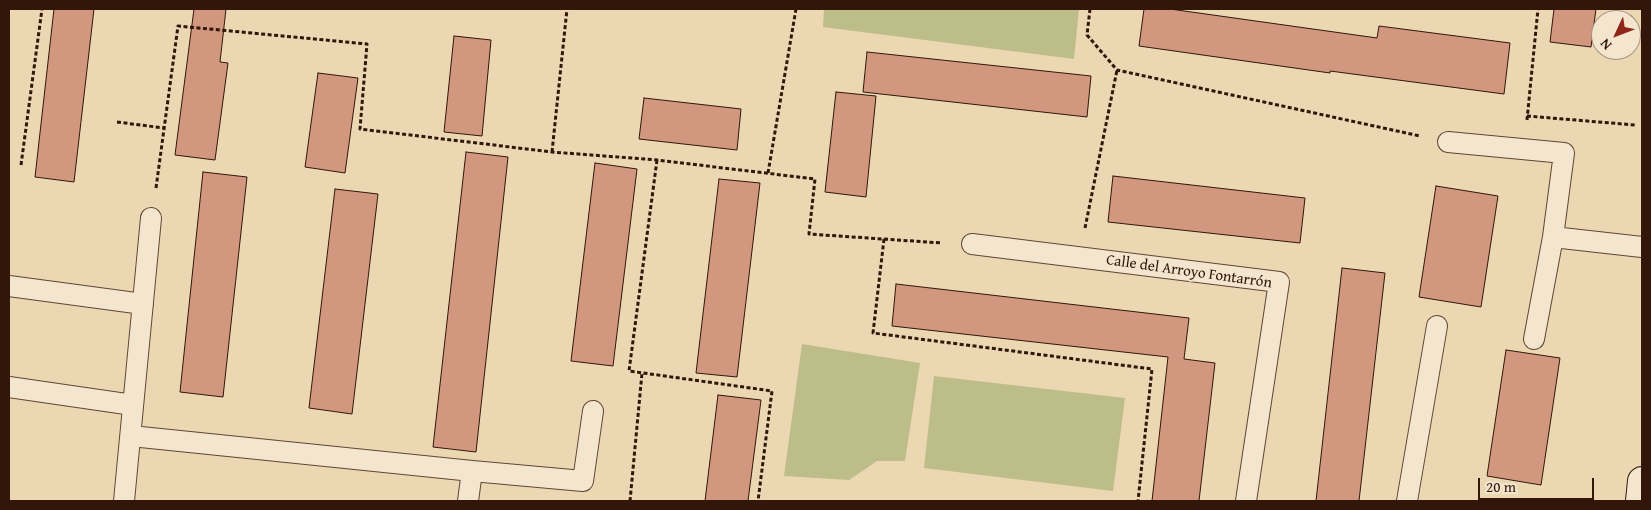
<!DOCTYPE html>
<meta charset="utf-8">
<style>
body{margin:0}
#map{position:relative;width:1651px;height:510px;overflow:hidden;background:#ecd7b3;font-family:"Gentium Book Plus",serif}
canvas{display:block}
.frame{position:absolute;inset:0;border:10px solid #311609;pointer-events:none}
.north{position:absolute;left:1591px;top:10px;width:50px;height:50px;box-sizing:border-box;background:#f3e5ce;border:1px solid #a5927f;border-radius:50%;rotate:227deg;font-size:14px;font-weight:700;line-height:20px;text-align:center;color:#311609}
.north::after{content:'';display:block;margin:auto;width:18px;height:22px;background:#8f2418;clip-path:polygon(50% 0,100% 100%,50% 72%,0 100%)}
.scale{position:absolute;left:1478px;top:478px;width:116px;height:22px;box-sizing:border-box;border:2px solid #311609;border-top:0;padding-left:6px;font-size:15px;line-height:18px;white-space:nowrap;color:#311609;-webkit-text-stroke:4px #f3e5ce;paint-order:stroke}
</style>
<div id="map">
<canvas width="1651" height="510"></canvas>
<div class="frame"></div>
<div class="north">N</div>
<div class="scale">20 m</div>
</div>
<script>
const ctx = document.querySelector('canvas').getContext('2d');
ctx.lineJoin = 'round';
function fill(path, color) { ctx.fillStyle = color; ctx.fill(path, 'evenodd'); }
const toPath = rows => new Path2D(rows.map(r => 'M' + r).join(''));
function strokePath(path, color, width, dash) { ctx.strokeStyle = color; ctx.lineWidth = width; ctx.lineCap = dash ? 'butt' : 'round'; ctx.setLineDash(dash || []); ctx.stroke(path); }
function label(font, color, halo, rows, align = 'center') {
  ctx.font = font + ' "Gentium Book Plus",serif'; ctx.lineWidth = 4; ctx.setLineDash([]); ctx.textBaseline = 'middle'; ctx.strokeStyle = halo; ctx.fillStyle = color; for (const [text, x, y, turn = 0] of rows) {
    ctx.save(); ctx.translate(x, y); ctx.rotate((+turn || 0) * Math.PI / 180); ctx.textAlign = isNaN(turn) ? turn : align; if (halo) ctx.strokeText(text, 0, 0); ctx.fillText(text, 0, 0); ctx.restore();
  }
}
fill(toPath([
 [824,9,1079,9,1074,59,823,27],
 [802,344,920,363,905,461,877,461,849,480,784,476],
 [934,376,1125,398,1113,491,924,468]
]), '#bdbd89');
const building = toPath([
 [54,9,94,9,74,182,35,177,54,9],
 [194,9,226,9,220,62,228,63,215,160,175,155,194,9],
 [1144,9,1170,9,1377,38,1379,26,1510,43,1504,94,1330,71,1330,73,1139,46,1144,9],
 [1554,9,1596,9,1591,47,1550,42,1554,9],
 [454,36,491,40,482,136,444,132,454,36],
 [867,52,1091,76,1087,117,863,92,867,52],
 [318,73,358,78,345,173,305,167,318,73],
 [836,92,876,96,866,197,825,192,836,92],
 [644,98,741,109,737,150,639,139,644,98],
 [466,152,508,157,476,452,433,447,466,152],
 [595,163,637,169,613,366,571,361,595,163],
 [203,172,247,177,223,397,180,392,203,172],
 [1113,176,1305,198,1300,243,1108,222,1113,176],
 [719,179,760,183,737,377,696,373,719,179],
 [1436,186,1498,196,1481,307,1419,297,1436,186],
 [335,189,378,194,352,414,309,408,335,189],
 [1342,268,1385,273,1359,501,1316,501,1342,268],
 [896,284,1189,318,1184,359,1215,363,1199,501,1152,501,1168,357,892,326,896,284],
 [1506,350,1560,358,1541,485,1487,476,1506,350],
 [718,395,761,400,748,501,705,501,718,395]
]);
fill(building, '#d2977f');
strokePath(building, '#311609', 1);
const lane = toPath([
 [1448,142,1564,153,1553,237],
 [972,244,1279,282,1246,501],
 [9,286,143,304],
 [1534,339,1553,237,1642,247],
 [9,387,133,405],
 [131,436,472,471,468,501],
 [472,471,583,481,593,411],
 [124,501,151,218],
 [1407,501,1437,326]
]);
const secondary = toPath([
 [1640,501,1642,481]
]);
strokePath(lane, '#604634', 22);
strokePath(secondary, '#311609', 30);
strokePath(toPath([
 [1090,9,1087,35,1117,70,1420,136],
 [1527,116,1635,125],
 [1527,120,1538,9],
 [117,122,164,128],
 [552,152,567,9],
 [657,160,629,371,772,391,758,501],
 [21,165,42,9],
 [768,173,796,9],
 [156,188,178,26,367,44,360,129,552,152,657,160,815,179,809,234,942,243],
 [1085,228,1117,70],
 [884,239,873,333,1152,369,1138,501],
 [630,501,642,373]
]), '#311609', 3, [4, 2.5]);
strokePath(lane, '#f3e5ce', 20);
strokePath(secondary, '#f3e5ce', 28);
label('15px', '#311609', '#f3e5ce', [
 ["Calle del Arroyo Fontarrón",1189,272,8]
]);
</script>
